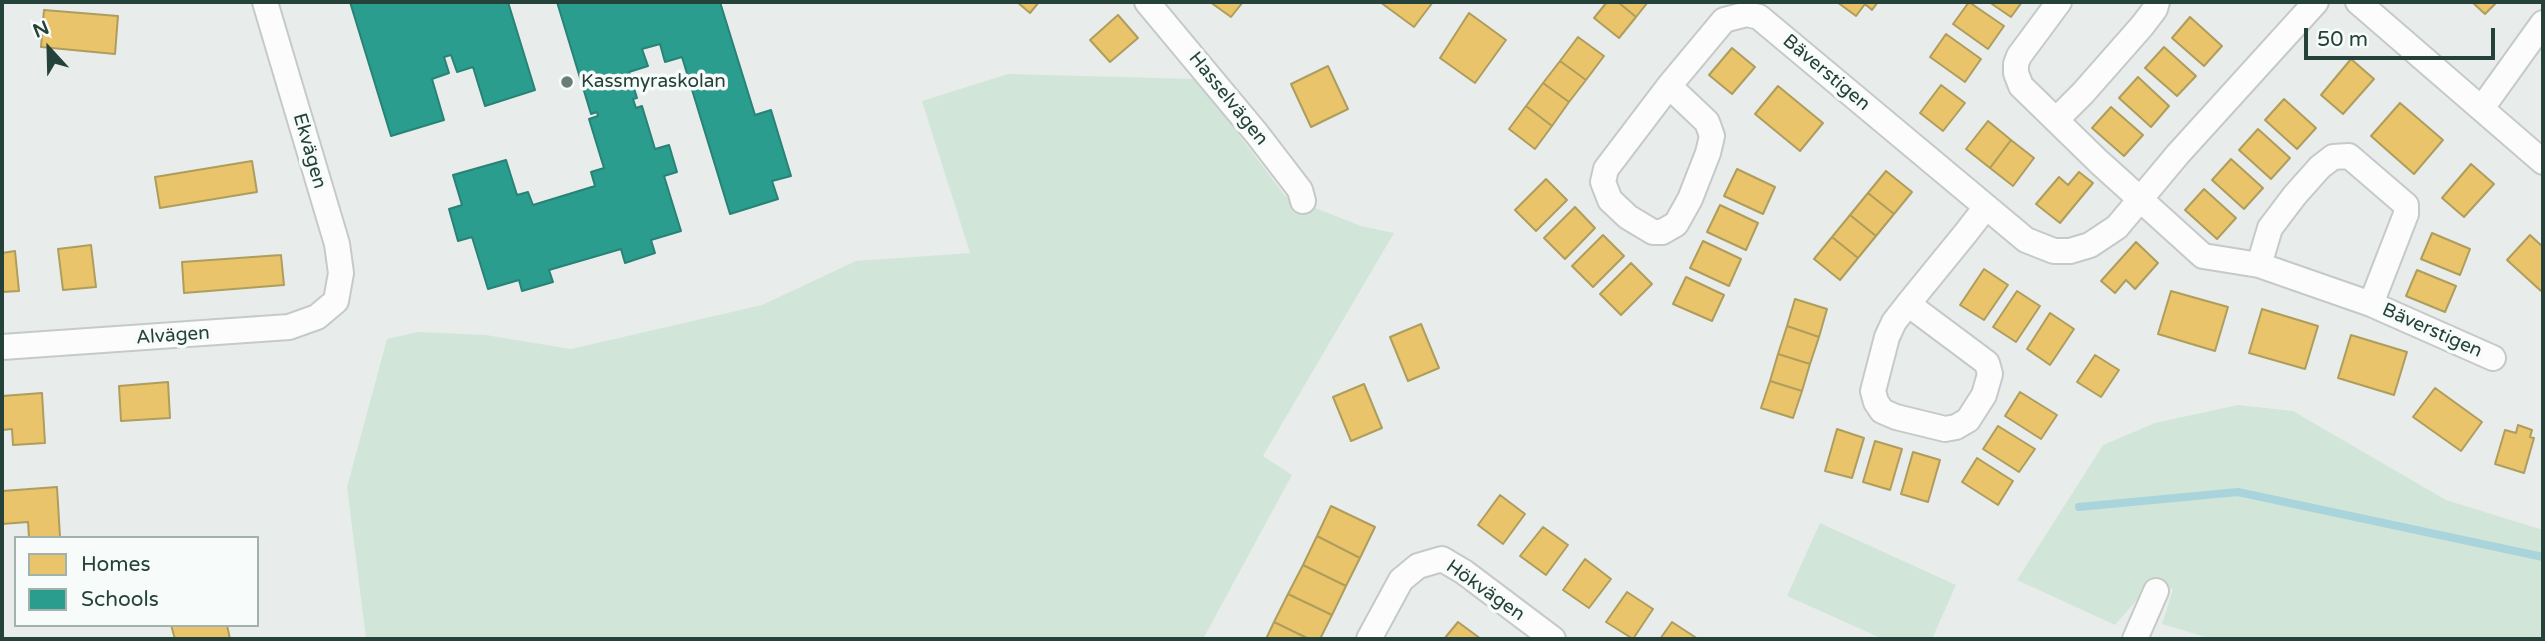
<!DOCTYPE html>
<meta charset="utf-8">
<style>
body{margin:0}
#map{position:relative;width:2545px;height:641px;overflow:hidden;background:#e8edeb;font-family:"Varela Round",sans-serif}
canvas{display:block}
.frame{position:absolute;inset:0;border:4px solid #24423a;pointer-events:none}
.legend{position:absolute;left:14px;top:536px;width:245px;height:91px;box-sizing:border-box;background:#f7fbf9;border:2px solid #a3b1ad;margin:0;padding:9px 12px;list-style:none;font-size:21px;color:#24423a}
.legend li{display:flex;align-items:center;gap:14px;height:35px}
.legend b{width:35px;border:2px solid #a3b1ad}
.north{position:absolute;left:14px;top:14px;width:70px;height:70px;-webkit-text-stroke:5px #f7fbf9;paint-order:stroke;rotate:338deg;font-size:19px;font-weight:700;line-height:28px;text-align:center;color:#24423a}
.north::after{content:'';display:block;margin:auto;width:24px;height:32px;background:#24423a;clip-path:polygon(50% 0,100% 100%,50% 72%,0 100%)}
.scale{position:absolute;left:2304px;top:28px;width:191px;height:32px;box-sizing:border-box;border:4px solid #24423a;border-top:0;padding-left:9px;font-size:21px;line-height:24px;white-space:nowrap;color:#24423a;-webkit-text-stroke:5px #f7fbf9;paint-order:stroke}
</style>
<div id="map">
<canvas width="2545" height="641"></canvas>
<div class="frame"></div>
<ul class="legend">
<li><b style="height:19px;background:#e9c46a"></b>Homes</li>
<li><b style="height:19px;background:#2a9d8f"></b>Schools</li>
</ul>
<div class="north">N</div>
<div class="scale">50 m</div>
</div>
<script>
const ctx = document.querySelector('canvas').getContext('2d');
ctx.lineJoin = 'round';
function fill(path, color) { ctx.fillStyle = color; ctx.fill(path, 'evenodd'); }
const toPath = rows => new Path2D(rows.map(r => 'M' + r).join(''));
function strokePath(path, color, width, dash) { ctx.strokeStyle = color; ctx.lineWidth = width; ctx.lineCap = dash ? 'butt' : 'round'; ctx.setLineDash(dash || []); ctx.stroke(path); }
function label(font, color, halo, rows, align = 'center') {
  ctx.font = font + ' "Varela Round",sans-serif'; ctx.lineWidth = 7; ctx.setLineDash([]); ctx.textBaseline = 'middle'; ctx.strokeStyle = halo; ctx.fillStyle = color; for (const [text, x, y, turn = 0] of rows) {
    ctx.save(); ctx.translate(x, y); ctx.rotate((+turn || 0) * Math.PI / 180); ctx.textAlign = isNaN(turn) ? turn : align; if (halo) ctx.strokeText(text, 0, 0); ctx.fillText(text, 0, 0); ctx.restore();
  }
}
fill(toPath([
 [1008,74,1197,79,1285,196,1361,226,1394,233,1263,456,1292,475,1203,639,366,639,347,487,387,339,418,332,486,335,571,349,762,305,856,261,970,253,922,101],
 [2238,405,2293,411,2446,500,2543,530,2543,639,2212,639,2162,624,2173,589,2149,586,2115,625,2017,580,2103,445,2155,423],
 [1820,523,1956,585,1932,639,1883,639,1787,596]
]), '#d1e6d8');
const homes = toPath([
 [1017,2,1039,2,1030,13,1017,2],
 [1210,2,1243,2,1231,17,1210,2],
 [1380,2,1433,2,1414,27,1380,2],
 [1607,2,1618,2,1636,17,1619,38,1594,18,1607,2],
 [1618,2,1648,2,1636,17,1618,2],
 [1837,2,1878,2,1872,10,1865,4,1856,16,1837,2],
 [1969,2,2004,26,1988,49,1953,24,1969,2],
 [1989,2,2022,2,2011,17,1989,2],
 [2472,2,2497,2,2485,14,2472,2],
 [44,10,118,16,115,54,41,47,44,10],
 [1469,13,1506,40,1475,83,1440,58,1469,13],
 [1118,15,1138,38,1110,62,1090,40,1118,15],
 [2190,17,2222,46,2204,66,2172,38,2190,17],
 [1946,34,1981,59,1965,82,1930,57,1946,34],
 [1578,37,1604,56,1586,80,1560,61,1578,37],
 [2164,47,2196,76,2177,96,2145,68,2164,47],
 [1732,48,1755,67,1732,94,1709,75,1732,48],
 [2351,59,2374,79,2343,114,2321,95,2351,59],
 [1560,61,1586,80,1569,102,1543,83,1560,61],
 [1328,66,1348,109,1311,127,1291,84,1328,66],
 [2138,77,2169,106,2151,127,2119,98,2138,77],
 [1543,83,1569,102,1552,126,1526,106,1543,83],
 [1941,85,1965,103,1943,131,1920,113,1941,85],
 [1778,86,1823,123,1800,151,1755,114,1778,86],
 [2284,99,2316,128,2297,149,2265,120,2284,99],
 [2400,103,2443,140,2414,174,2371,136,2400,103],
 [1526,106,1552,126,1535,149,1509,129,1526,106],
 [2111,107,2143,135,2124,156,2092,128,2111,107],
 [1988,121,2011,140,1990,168,1966,149,1988,121],
 [2258,129,2290,158,2271,179,2239,150,2258,129],
 [2011,140,2034,158,2013,186,1990,168,2011,140],
 [2231,159,2263,188,2244,209,2212,180,2231,159],
 [252,161,257,192,160,208,155,177,252,161],
 [2471,164,2494,184,2464,217,2442,198,2471,164],
 [1737,169,1775,187,1763,214,1724,196,1737,169],
 [1886,171,1912,192,1894,214,1868,193,1886,171],
 [2079,172,2093,183,2060,223,2036,204,2059,177,2068,185,2079,172],
 [1546,179,1567,200,1536,231,1515,210,1546,179],
 [2204,189,2236,218,2217,239,2185,210,2204,189],
 [1868,193,1894,214,1876,236,1850,215,1868,193],
 [1720,205,1758,223,1746,250,1707,232,1720,205],
 [1575,207,1595,228,1565,259,1544,238,1575,207],
 [1850,215,1876,236,1858,258,1832,237,1850,215],
 [2432,233,2470,249,2460,275,2421,259,2432,233],
 [1603,235,1624,256,1593,287,1572,266,1603,235],
 [2530,235,2543,247,2543,288,2541,291,2507,260,2530,235],
 [1832,237,1858,258,1840,280,1814,259,1832,237],
 [1703,241,1741,259,1729,286,1690,268,1703,241],
 [2136,242,2158,263,2135,289,2126,280,2115,293,2101,281,2136,242],
 [91,245,96,287,63,290,58,249,91,245],
 [15,251,19,291,2,292,2,253,15,251],
 [281,255,284,285,184,293,182,262,281,255],
 [1631,263,1652,284,1621,315,1600,294,1631,263],
 [1984,269,2008,285,1984,320,1960,305,1984,269],
 [2417,270,2456,286,2445,312,2406,296,2417,270],
 [1686,277,1724,295,1712,321,1673,304,1686,277],
 [2017,291,2040,306,2016,342,1993,327,2017,291],
 [2171,291,2228,307,2215,351,2158,334,2171,291],
 [1795,299,1827,309,1819,337,1787,326,1795,299],
 [2262,309,2318,326,2305,369,2249,353,2262,309],
 [2050,313,2074,329,2050,365,2027,349,2050,313],
 [1421,324,1439,368,1408,381,1390,337,1421,324],
 [1787,326,1819,337,1810,364,1778,354,1787,326],
 [2351,335,2407,352,2394,395,2338,378,2351,335],
 [1778,354,1810,364,1802,391,1770,381,1778,354],
 [2095,355,2119,370,2101,397,2077,382,2095,355],
 [1770,381,1802,391,1793,418,1761,408,1770,381],
 [168,382,170,418,121,421,119,386,168,382],
 [1364,384,1382,428,1351,441,1333,397,1364,384],
 [2435,388,2482,422,2461,451,2413,417,2435,388],
 [2020,392,2057,415,2041,439,2005,416,2020,392],
 [42,393,45,443,13,445,12,429,2,430,2,396,42,393],
 [2518,425,2532,430,2530,437,2534,438,2524,473,2495,464,2505,430,2516,433,2518,425],
 [1998,426,2035,449,2019,472,1983,449,1998,426],
 [1837,429,1864,438,1852,478,1825,471,1837,429],
 [1875,441,1902,449,1890,490,1863,482,1875,441],
 [1913,452,1940,460,1928,502,1901,494,1913,452],
 [1977,458,2013,481,1998,505,1962,482,1977,458],
 [57,487,60,537,29,538,28,522,2,524,2,491,57,487],
 [1500,495,1525,514,1503,544,1478,525,1500,495],
 [1331,506,1375,527,1360,558,1317,536,1331,506],
 [1543,527,1568,545,1546,575,1520,556,1543,527],
 [1317,536,1360,558,1346,586,1303,565,1317,536],
 [1585,559,1611,579,1589,608,1563,590,1585,559],
 [1303,565,1346,586,1332,615,1288,594,1303,565],
 [1627,592,1653,609,1633,639,1606,622,1627,592],
 [1288,594,1332,615,1320,639,1309,639,1274,622,1288,594],
 [1274,622,1309,639,1266,639,1274,622],
 [1458,622,1481,639,1444,639,1458,622],
 [1672,622,1698,639,1660,639,1672,622],
 [171,625,227,625,230,639,175,639,171,625]
]);
fill(homes, '#e9c46a');
strokePath(homes, '#ae9d5c', 2);
const schools = toPath([
 [350,2,508,2,535,90,485,106,473,67,457,72,451,55,444,57,449,73,432,79,444,120,391,136,350,2],
 [557,2,720,2,755,115,771,110,791,176,772,181,778,199,730,214,682,57,665,62,660,44,642,49,648,66,629,72,637,98,633,99,636,108,642,106,655,149,669,145,677,172,664,176,681,231,651,240,655,253,625,263,621,249,549,270,553,282,522,291,519,280,488,289,472,237,458,241,449,209,462,205,453,175,506,160,517,195,528,192,533,205,595,186,591,172,604,168,589,119,598,116,597,112,591,114,557,2]
]);
fill(schools, '#2a9d8f');
strokePath(schools, '#288276', 2);
strokePath(toPath([
 [2079,507,2238,492,2543,557]
]), '#a9d4db', 8);
const minor = toPath([
 [1147,2,1257,134,1300,190,1303,201],
 [2059,2,2019,56,2016,64,2016,73,2021,86,2099,162,2203,256,2259,265,2371,304,2493,358],
 [2358,2,2543,162],
 [1669,86,1707,122,1712,136,1708,153,1690,199,1676,224,1662,232,1653,232,1628,217,1610,200,1603,182,1606,169,1669,86,1724,20,1747,14,1759,17,2026,240,2054,251,2070,251,2090,245,2117,227,2178,154,2316,2],
 [2482,108,2543,23],
 [2056,120,2083,93,2142,26,2155,9,2157,2],
 [2259,265,2270,228,2295,195,2320,167,2333,157,2349,156,2406,205,2406,214,2371,304],
 [1908,304,1987,363,1990,374,1984,395,1968,420,1956,427,1945,429,1896,417,1882,411,1876,402,1873,391,1887,337,1894,322,1908,304,1965,234,1986,207],
 [2,347,289,327,317,317,336,301,341,273,337,244,265,2],
 [1369,639,1401,580,1418,566,1442,559,1464,572,1553,639],
 [2135,639,2156,591]
]);
strokePath(minor, '#c5cac8', 28);
strokePath(minor, '#fcfcfc', 24);
for (const [x, y, r, color] of [
 [567,82,7,"#697e78"]
]) { const dot = new Path2D(); dot.arc(x, y, r, 0, 2 * Math.PI); ctx.fillStyle = color; ctx.fill(dot); strokePath(dot, '#f7fbf9', 2.5); }
label('19px', '#24423a', '#f7fbf9', [
 ["Bäverstigen",1826,73,40],
 ["Hasselvägen",1228,99,51],
 ["Ekvägen",309,151,74],
 ["Bäverstigen",2432,331,24],
 ["Alvägen",173,336,-4],
 ["Hökvägen",1485,591,35]
]);
label('19px', '#24423a', '#f7fbf9', [
 ["Kassmyraskolan",581,82]
], 'left');
</script>
